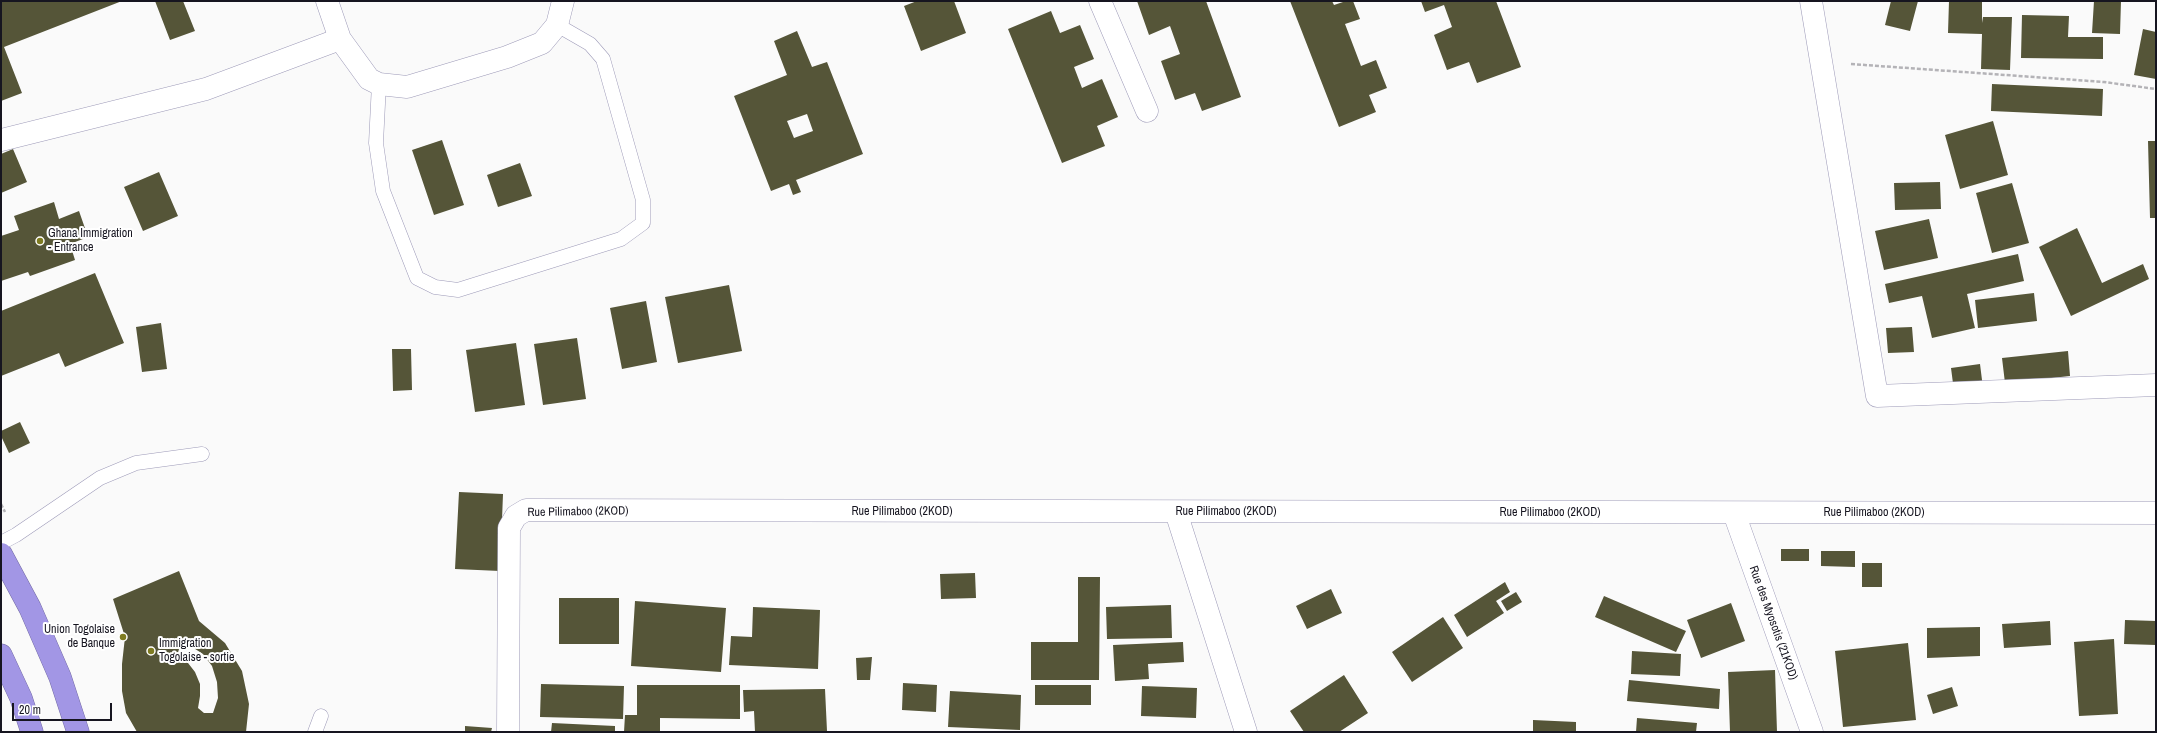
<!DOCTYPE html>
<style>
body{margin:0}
#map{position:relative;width:2157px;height:733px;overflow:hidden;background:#fafafa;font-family:"Archivo Narrow",sans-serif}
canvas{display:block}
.frame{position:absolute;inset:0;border:2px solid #161520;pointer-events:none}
.scale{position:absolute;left:12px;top:703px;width:100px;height:18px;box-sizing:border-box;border:2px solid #161520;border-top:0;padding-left:5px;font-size:12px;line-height:14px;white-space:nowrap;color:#161520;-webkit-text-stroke:3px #fff;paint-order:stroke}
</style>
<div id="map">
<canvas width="2157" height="733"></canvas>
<div class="frame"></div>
<div class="scale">20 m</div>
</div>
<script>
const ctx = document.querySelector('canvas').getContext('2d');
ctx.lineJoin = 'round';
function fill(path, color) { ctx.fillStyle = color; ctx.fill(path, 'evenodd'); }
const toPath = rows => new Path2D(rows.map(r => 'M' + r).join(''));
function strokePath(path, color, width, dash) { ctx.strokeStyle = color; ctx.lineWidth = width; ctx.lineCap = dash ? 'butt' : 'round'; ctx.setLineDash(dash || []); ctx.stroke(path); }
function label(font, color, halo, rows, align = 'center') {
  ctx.font = font + ' "Archivo Narrow",sans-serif'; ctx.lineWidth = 4; ctx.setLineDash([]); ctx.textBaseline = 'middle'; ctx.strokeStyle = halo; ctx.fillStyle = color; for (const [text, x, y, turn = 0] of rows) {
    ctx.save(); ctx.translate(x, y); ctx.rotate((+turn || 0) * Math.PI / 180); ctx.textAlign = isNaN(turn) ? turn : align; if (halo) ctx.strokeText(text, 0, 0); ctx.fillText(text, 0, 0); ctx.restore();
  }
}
fill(toPath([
 [1,1,122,1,4,47,22,93,1,101],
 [155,1,183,1,195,31,170,40],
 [917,1,954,1,966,33,921,51,904,6],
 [1137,1,1206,1,1241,97,1202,111,1195,93,1175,100,1161,61,1180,54,1170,26,1149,35],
 [1290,1,1332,1,1334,5,1346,1,1353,1,1360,19,1345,24,1361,66,1376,60,1387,88,1369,95,1376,112,1339,127],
 [1421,1,1496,1,1521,67,1477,83,1469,62,1447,70,1434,35,1452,27,1444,5,1425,12],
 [1891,1,1918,1,1910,31,1885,25],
 [1949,1,1982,1,1982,23,1983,17,2012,17,2010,70,1981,69,1982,34,1948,33],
 [2094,1,2121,1,2120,34,2092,33],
 [1051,11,1060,33,1080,25,1094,59,1074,67,1082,88,1102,79,1118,117,1097,126,1105,146,1062,163,1008,29],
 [2022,15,2069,16,2068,37,2103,37,2103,59,2021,58],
 [2143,29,2156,32,2156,79,2134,75],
 [797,31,812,67,827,62,863,154,796,180,801,192,793,195,789,184,771,191,734,96,787,75,774,41],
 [807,114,813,131,794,138,787,121],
 [1992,84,2103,89,2102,116,1991,111],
 [1993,121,2008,175,1960,189,1945,135],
 [442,140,464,205,434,215,412,150],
 [2148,141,2156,141,2156,218,2150,218],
 [13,149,27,182,1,193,1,154],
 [520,163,532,196,498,207,487,175],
 [159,172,178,216,143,231,124,187],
 [1940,182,1941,209,1895,210,1894,183],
 [2012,183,2029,243,1992,253,1976,193],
 [54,202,59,219,79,211,88,237,70,244,75,260,30,276,28,272,1,281,1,236,19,230,14,216],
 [1929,219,1938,258,1884,270,1875,231],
 [2077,228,2102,283,2143,264,2149,279,2071,316,2039,247],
 [2018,254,2024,281,1967,294,1975,328,1932,338,1922,296,1889,303,1885,284],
 [95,273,124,343,65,367,59,353,1,376,1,311],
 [729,285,742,351,678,363,665,297],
 [2034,293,2037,321,1978,328,1975,300],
 [646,301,657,362,622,369,610,308],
 [161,323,167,369,142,372,136,327],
 [1912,327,1914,352,1888,353,1886,328],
 [577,338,586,399,543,405,534,344],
 [516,343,525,405,475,412,466,350],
 [392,349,411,349,412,390,393,391],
 [2068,351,2070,376,2005,383,2002,358],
 [1980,364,1983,388,1954,391,1951,368],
 [20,422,30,443,9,453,1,436,1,431],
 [459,492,503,494,500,571,455,569],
 [1781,549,1809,549,1809,561,1781,561],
 [1821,551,1855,551,1855,567,1821,566],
 [1862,563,1882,563,1882,587,1862,587],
 [179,571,199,621,225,643,242,671,249,704,246,732,137,732,126,713,122,691,122,664,125,637,113,599],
 [189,645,203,654,212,666,217,682,218,698,213,713,204,713,198,708,200,696,200,684,195,672,188,663,177,656,179,649],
 [975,573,976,598,941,599,940,574],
 [1078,577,1100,577,1099,680,1031,680,1031,642,1078,642],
 [1505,582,1510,592,1496,601,1504,613,1467,637,1454,615],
 [1331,589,1342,613,1307,629,1296,606],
 [1516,592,1522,602,1507,611,1501,601],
 [1604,596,1686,631,1676,652,1595,617],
 [559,598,619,598,619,644,559,644],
 [635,601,726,608,721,672,631,666],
 [1731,603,1745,641,1701,658,1687,620],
 [1171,605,1172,638,1107,639,1106,607],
 [753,607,820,610,818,669,729,665,731,636,752,637],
 [1443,617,1463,648,1412,682,1392,652],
 [2125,620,2156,621,2156,645,2124,644],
 [2050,621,2051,645,2004,648,2002,624],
 [1980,627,1980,656,1927,658,1927,628],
 [2114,639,2118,714,2079,716,2074,642],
 [1183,642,1184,662,1148,664,1149,679,1115,681,1113,645],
 [1908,643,1916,720,1843,727,1835,651],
 [1632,651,1681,654,1680,676,1631,674],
 [872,657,870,680,857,680,856,658],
 [1775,670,1777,732,1730,732,1728,672],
 [1344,675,1368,713,1339,732,1304,732,1290,711],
 [1629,680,1720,689,1719,709,1627,701],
 [903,683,937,685,936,712,902,710],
 [541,684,624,686,623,719,540,717],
 [637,685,740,685,740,719,660,718,660,732,624,732,625,715,637,715],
 [1035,685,1091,685,1091,705,1035,705],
 [1142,686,1197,688,1196,718,1141,716],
 [1952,687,1958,706,1933,714,1927,695],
 [825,689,827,731,755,732,754,711,744,712,743,690],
 [950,691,1021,695,1020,730,948,727],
 [1637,718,1697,723,1696,732,1636,732],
 [1533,720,1576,722,1576,732,1533,732],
 [552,723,615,726,615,732,551,732],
 [465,726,492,728,491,732,465,732]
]), '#555538');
const lane = toPath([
 [379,84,376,143,383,191,417,278,435,287,458,290,621,239,643,223,643,200,603,59,590,44,557,25],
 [1,543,16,535,100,478,136,463,202,454],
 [315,732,321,716]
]);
const street = toPath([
 [1100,1,1147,111],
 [1811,1,1877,396,2156,385],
 [340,39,369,79,379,84,407,87,507,57,542,43,557,25,563,1],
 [1,140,206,89,340,39,327,1],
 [1176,512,1246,732],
 [1734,513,1812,732]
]);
const secondary = toPath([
 [508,732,509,528,516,516,526,510,2156,513]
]);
const highway = toPath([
 [1,554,30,608,60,677,78,732],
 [1,655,21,698,32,732]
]);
strokePath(lane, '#9d9ab8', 15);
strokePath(street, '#9d9ab8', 23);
strokePath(secondary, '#9d9ab8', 23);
strokePath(highway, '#7169a0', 23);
strokePath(toPath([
 [1851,64,2104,82,2156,89],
 [1,504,5,512]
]), '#b4b3b7', 2.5, [4, 2]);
strokePath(lane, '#fff', 14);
strokePath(street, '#fff', 22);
strokePath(secondary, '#fff', 22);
strokePath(highway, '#a296e5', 22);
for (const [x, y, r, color] of [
 [40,241,4,"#7e7b21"],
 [123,637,4,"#7e7b21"],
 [151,651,4,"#7e7b21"]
]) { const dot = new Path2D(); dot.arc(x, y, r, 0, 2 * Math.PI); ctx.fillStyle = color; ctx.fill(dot); strokePath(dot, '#fff', 1.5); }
label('12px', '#161520', '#fff', [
 ["Ghana Immigration",48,234],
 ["- Entrance",48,248],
 ["Union Togolaise",115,630,"right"],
 ["de Banque",115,644,"right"],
 ["Immigration",159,644],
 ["Togolaise - sortie",159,658]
], 'left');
label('12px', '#161520', '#fff', [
 ["Rue Pilimaboo (2KOD)",578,512,-1],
 ["Rue Pilimaboo (2KOD)",902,512],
 ["Rue Pilimaboo (2KOD)",1226,512],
 ["Rue Pilimaboo (2KOD)",1550,513],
 ["Rue Pilimaboo (2KOD)",1874,513],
 ["Rue des Myosotis (21KOD)",1773,623,70]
]);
</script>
